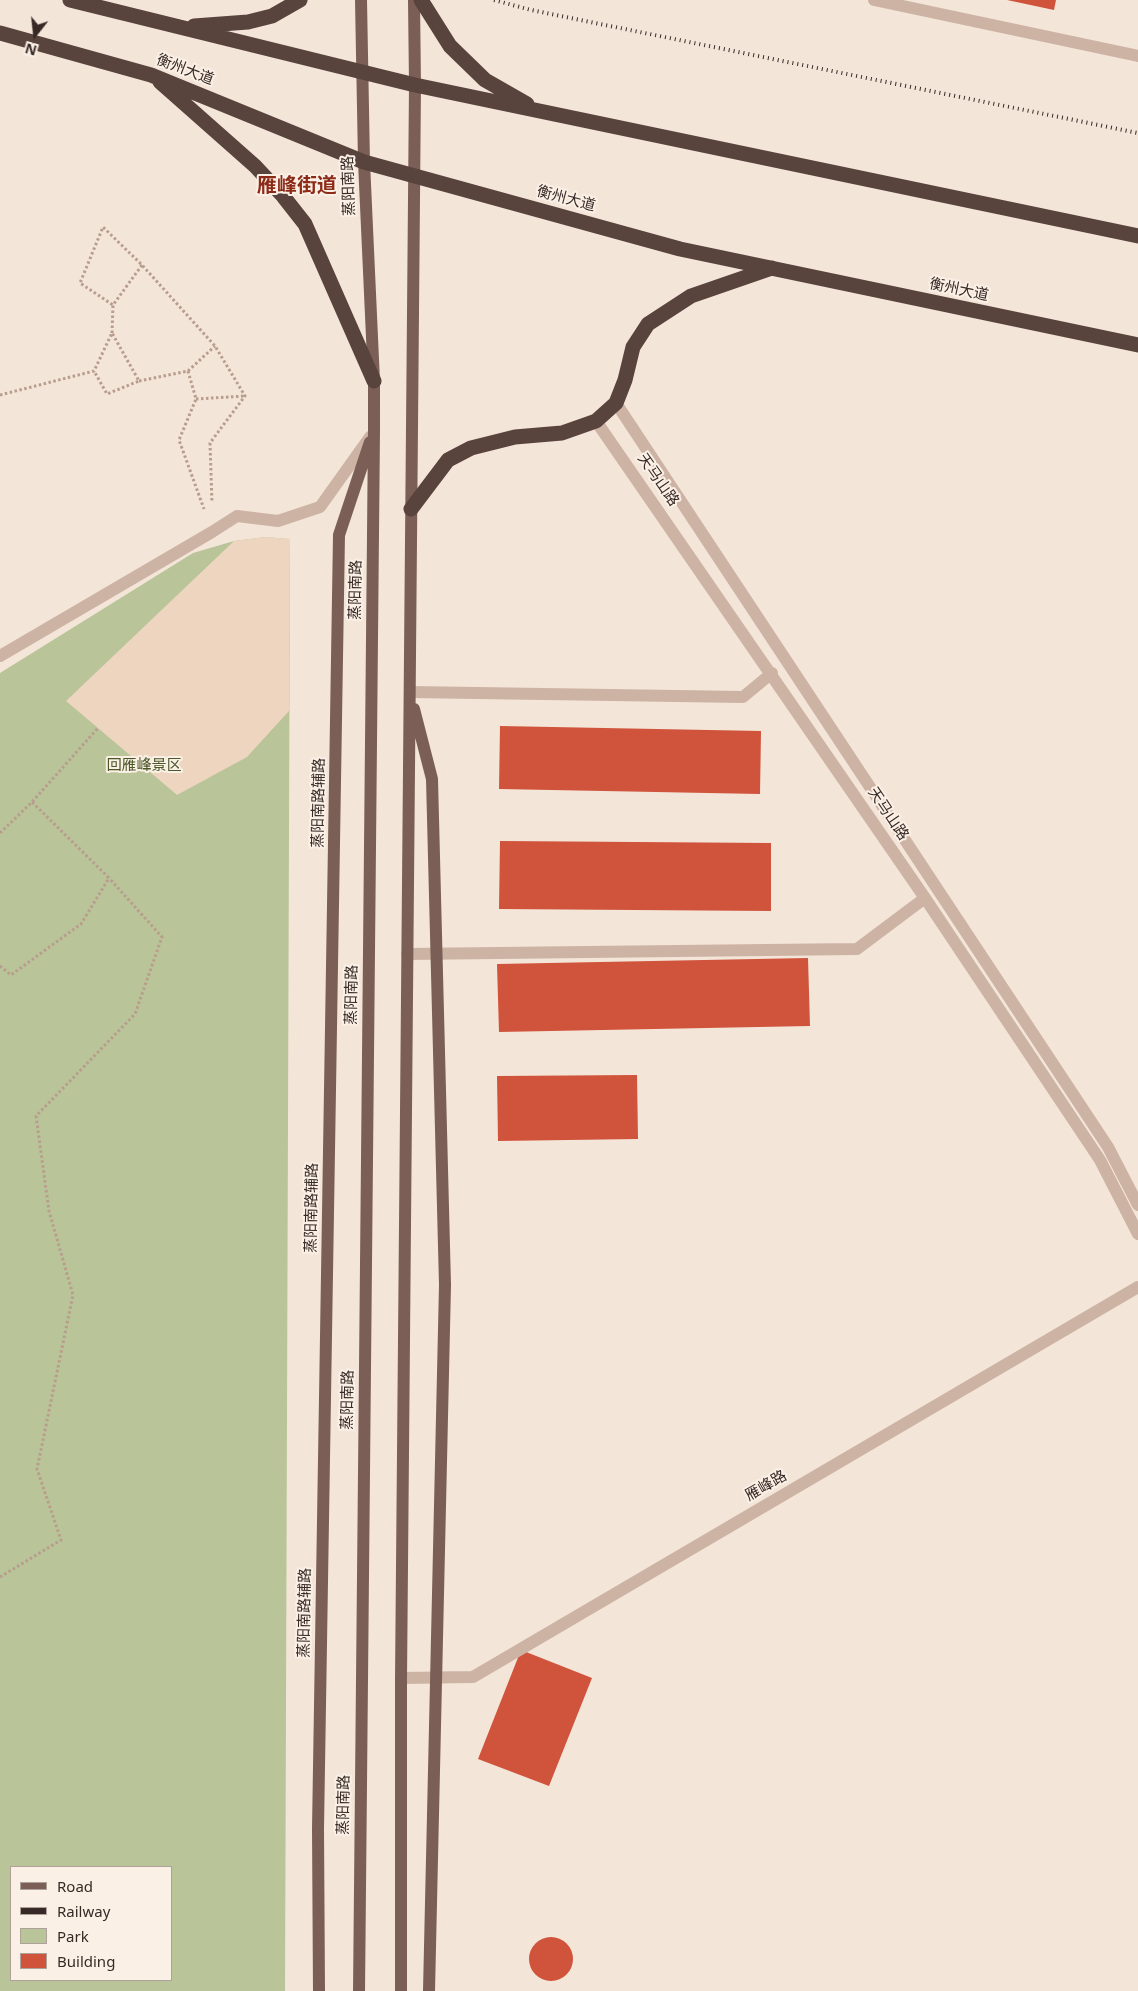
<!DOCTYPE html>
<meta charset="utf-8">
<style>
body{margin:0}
#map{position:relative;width:1138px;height:1991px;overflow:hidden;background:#f4e5d9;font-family:"Noto Sans",sans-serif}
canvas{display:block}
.legend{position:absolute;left:10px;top:1866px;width:162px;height:115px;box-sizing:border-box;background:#fbf0e6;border:1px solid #ada199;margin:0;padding:6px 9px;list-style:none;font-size:15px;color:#372a26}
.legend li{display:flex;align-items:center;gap:10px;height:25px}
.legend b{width:25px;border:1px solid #ada199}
.north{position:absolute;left:10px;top:10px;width:50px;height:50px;-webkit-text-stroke:4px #fbf0e6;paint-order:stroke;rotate:196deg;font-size:14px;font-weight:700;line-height:20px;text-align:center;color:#372a26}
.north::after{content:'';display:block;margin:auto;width:18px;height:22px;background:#372a26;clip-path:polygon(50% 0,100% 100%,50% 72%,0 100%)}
</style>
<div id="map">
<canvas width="1138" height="1991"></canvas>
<ul class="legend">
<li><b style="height:6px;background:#7b5f56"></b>Road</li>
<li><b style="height:6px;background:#372a26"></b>Railway</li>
<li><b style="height:14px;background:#b9c498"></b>Park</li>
<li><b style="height:14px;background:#d0533b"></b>Building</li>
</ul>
<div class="north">N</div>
</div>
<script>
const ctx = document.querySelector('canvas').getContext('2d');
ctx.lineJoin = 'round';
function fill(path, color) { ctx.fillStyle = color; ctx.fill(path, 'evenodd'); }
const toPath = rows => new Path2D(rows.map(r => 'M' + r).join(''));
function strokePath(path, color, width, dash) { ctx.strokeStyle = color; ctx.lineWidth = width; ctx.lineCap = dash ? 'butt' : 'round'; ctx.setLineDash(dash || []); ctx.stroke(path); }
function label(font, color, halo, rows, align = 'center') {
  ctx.font = font + ' "Noto Sans","Noto Sans SC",sans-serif'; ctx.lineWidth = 4; ctx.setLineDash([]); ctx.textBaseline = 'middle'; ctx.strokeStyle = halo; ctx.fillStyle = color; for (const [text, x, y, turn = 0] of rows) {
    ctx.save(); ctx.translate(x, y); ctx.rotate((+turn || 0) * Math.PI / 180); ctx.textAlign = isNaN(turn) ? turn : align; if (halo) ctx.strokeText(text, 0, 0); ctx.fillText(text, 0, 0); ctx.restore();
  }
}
fill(toPath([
 [265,537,290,539,285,1991,0,1991,0,673,193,553,234,541],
 [11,1867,171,1867,171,1980,11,1980]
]), '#b9c498');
fill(toPath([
 [265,537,290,539,289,711,247,757,177,795,66,701,234,541]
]), '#edd5bf');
fill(toPath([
 [1007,0,1056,0,1054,10],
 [500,726,761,731,760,794,499,789],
 [500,841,771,843,771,911,499,909],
 [808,958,810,1026,499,1032,497,964],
 [637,1075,638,1139,498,1141,497,1076],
 [521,1650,592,1678,549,1786,478,1759],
 '529 1959a22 22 0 1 1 44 0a22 22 0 1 1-44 0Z'
]), '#d0533b');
strokePath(toPath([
 [142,265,113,305,80,283,103,227,142,265,215,346,245,396,210,443,212,503],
 [112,333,113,305],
 [188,371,215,346],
 [139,381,188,371,196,399,179,440,204,509],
 [0,395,94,371,112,333,139,381,107,394,94,371],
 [196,399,245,396],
 [0,833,32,802,98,728],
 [0,966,11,975,81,924,109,878,32,802],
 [0,1577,61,1540,37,1469,73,1295,49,1211,36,1116,135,1014,162,937,109,878]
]), '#b89d8e', 3, [2.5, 2.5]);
strokePath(toPath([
 [874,0,1138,56],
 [616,403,1108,1147,1138,1205],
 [596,421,925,898,1100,1160,1138,1234],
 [0,656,212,532,237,516,278,521,320,507,370,437],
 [410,692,743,697,772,673],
 [407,954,857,949,925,898],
 [401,1678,473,1677,1138,1287]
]), '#cdb3a4', 12);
strokePath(toPath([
 [414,709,432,779,445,1285,429,1991],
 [319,1991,318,1828,339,535,370,442],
 [359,1991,374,430,374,381,364,162,361,0],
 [401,1991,401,1678,415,85,414,0]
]), '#7b5f56', 12);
strokePath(toPath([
 [70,0,415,85,1138,236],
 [421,0,450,46,485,80,527,104],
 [194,26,248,22,272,16,300,0],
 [0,33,151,75,364,162,680,249,1138,345],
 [160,82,255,166,283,196,305,224,374,381],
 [411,509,448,460,471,448,515,437,562,433,596,421,616,403,625,380,633,347,648,324,691,296,772,268]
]), '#59433d', 15);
strokePath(toPath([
 [494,0,531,10,1138,133]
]), '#372a26', 4, [1, 4]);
label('15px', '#372a26', '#fbf0e6', [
 ["衡州大道",185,70,21],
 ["蒸阳南路",349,186,-92],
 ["衡州大道",566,199,15],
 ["衡州大道",959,290,12],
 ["天马山路",658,480,55],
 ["蒸阳南路",356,590,-89],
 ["蒸阳南路辅路",319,803,-89],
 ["天马山路",888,814,56],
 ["蒸阳南路",352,995,-89],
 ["蒸阳南路辅路",312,1208,-89],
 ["蒸阳南路",348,1400,-89],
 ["雁峰路",766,1486,-30],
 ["蒸阳南路辅路",305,1613,-89],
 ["蒸阳南路",344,1805,-89]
]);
label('15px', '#4a5828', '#fbf0e6', [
 ["回雁峰景区",144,766]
]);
label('bold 20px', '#8d2b19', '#fbf0e6', [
 ["雁峰街道",297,186]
]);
</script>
